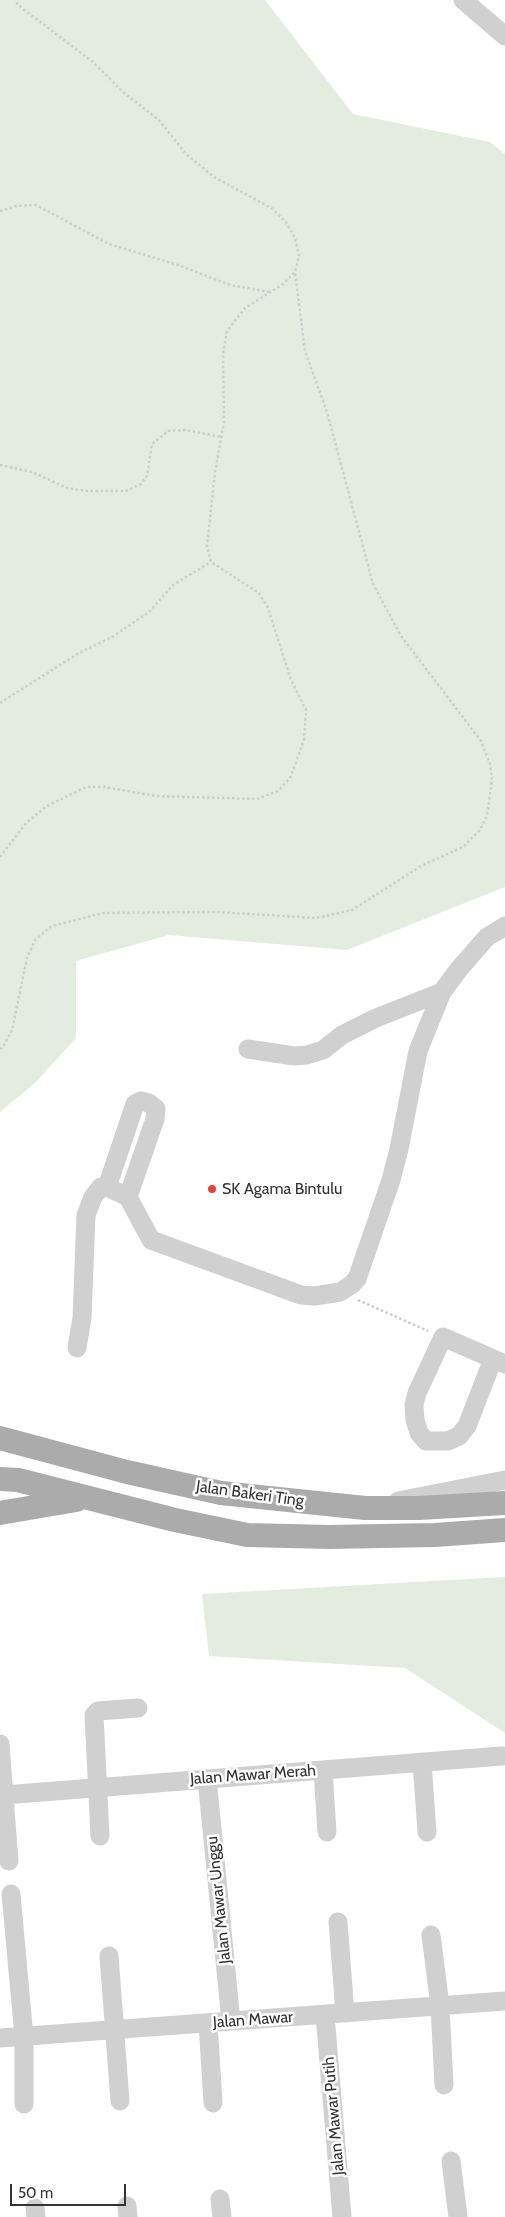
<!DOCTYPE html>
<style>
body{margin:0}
#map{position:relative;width:505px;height:2217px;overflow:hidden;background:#fff;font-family:Cabin,sans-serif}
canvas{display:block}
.scale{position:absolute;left:10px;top:2184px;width:116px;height:22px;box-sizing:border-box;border:2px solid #333;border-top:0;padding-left:6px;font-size:15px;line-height:18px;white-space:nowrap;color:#333;-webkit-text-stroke:4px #fff;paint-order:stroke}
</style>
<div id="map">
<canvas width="505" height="2217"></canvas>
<div class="scale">50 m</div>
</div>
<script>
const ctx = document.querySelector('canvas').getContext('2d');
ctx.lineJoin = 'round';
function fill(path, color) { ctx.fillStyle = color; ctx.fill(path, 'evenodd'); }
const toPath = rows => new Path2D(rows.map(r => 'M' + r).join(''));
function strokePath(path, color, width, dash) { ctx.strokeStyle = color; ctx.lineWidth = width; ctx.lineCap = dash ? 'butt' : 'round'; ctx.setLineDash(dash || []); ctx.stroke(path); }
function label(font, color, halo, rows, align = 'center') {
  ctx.font = font + ' Cabin,sans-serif'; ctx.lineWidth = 5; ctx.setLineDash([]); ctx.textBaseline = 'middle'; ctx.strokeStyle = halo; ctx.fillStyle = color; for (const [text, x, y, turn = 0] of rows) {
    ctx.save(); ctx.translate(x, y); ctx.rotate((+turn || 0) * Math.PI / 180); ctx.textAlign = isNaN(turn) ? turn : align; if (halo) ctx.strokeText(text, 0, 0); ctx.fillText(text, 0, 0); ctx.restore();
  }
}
fill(toPath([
 [0,0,265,0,353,114,490,142,505,154,505,887,347,950,169,935,76,961,76,1038,35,1083,0,1112],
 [505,1577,505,1733,405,1668,209,1656,202,1594]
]), '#e4ecdf');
strokePath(toPath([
 [0,211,16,206,36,205,109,244,178,265,230,285,270,292],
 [0,465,32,472,67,488,87,491,126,491,141,484,147,476,152,444,168,431,186,430,221,437],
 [0,703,79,653,112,637,149,612,173,585,211,562],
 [0,857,26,823,47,806,86,787,104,787,156,796,257,799,278,791,290,778,304,740,306,710,291,680,268,608,259,593,211,562,207,547,215,472,224,422,223,354,227,331,245,308,283,284,295,272,299,256,295,238,287,224,273,209,214,177,186,154,159,120,123,92,93,62,18,5,15,0],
 [0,1049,3,1047,12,1030,27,958,35,940,52,926,103,913,216,912,316,918,352,910,421,866,463,847,480,830,487,816,492,780,490,764,481,741,401,636,373,584,327,412,305,351,295,272],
 [358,1300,428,1331]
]), '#cdcdcd', 2.5, [2.5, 2.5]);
strokePath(toPath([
 [463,0,505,36],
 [248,1049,294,1056,307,1055,323,1050,342,1035,376,1018,442,992],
 [107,1187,135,1104,141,1101,149,1103,156,1109,155,1119,128,1197],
 [77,1348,82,1318,86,1215,93,1197,101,1187,107,1187,128,1197,151,1240,301,1295,315,1296,340,1292,351,1285,357,1279,391,1180,399,1149,418,1051,442,992,459,969,487,937,505,926],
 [493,1359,467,1426,459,1436,448,1441,426,1441,419,1433,415,1420,414,1405,417,1393,443,1337,505,1364],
 [398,1501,505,1480],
 [0,1744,9,1861],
 [422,1762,427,1832],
 [323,1770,327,1832],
 [207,1779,231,2021],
 [4,1795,502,1756],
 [100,1836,94,1715,98,1711,138,1708],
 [11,1894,24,2037,24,2104],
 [338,1922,345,2013],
 [431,1935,440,2006,444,2085],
 [109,1956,120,2101],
 [325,2015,342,2217],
 [208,2023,213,2103],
 [0,2038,505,2001],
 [451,2161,458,2217],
 [220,2199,222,2217],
 [127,2206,128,2217],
 [35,2208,36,2217]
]), '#d0d0d0', 19);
strokePath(toPath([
 [0,1438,127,1472,221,1493,365,1508,419,1508,505,1503],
 [0,1479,18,1480,175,1520,247,1535,329,1537,435,1535,505,1530],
 [0,1513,76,1500]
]), '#ababab', 24);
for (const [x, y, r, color] of [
 [212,1189,5,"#e94036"]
]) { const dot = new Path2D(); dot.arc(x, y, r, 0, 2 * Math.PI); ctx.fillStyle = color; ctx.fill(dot); strokePath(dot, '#fff', 2); }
label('16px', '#333', '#fff', [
 ["SK Agama Bintulu",222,1189]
], 'left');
label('16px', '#333', '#fff', [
 ["Jalan Bakeri Ting",250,1494,8],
 ["Jalan Mawar Merah",253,1775,-4],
 ["Jalan Mawar Unggu",219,1900,-96],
 ["Jalan Mawar",253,2020,-4],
 ["Jalan Mawar Putih",334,2116,-95]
]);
</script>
